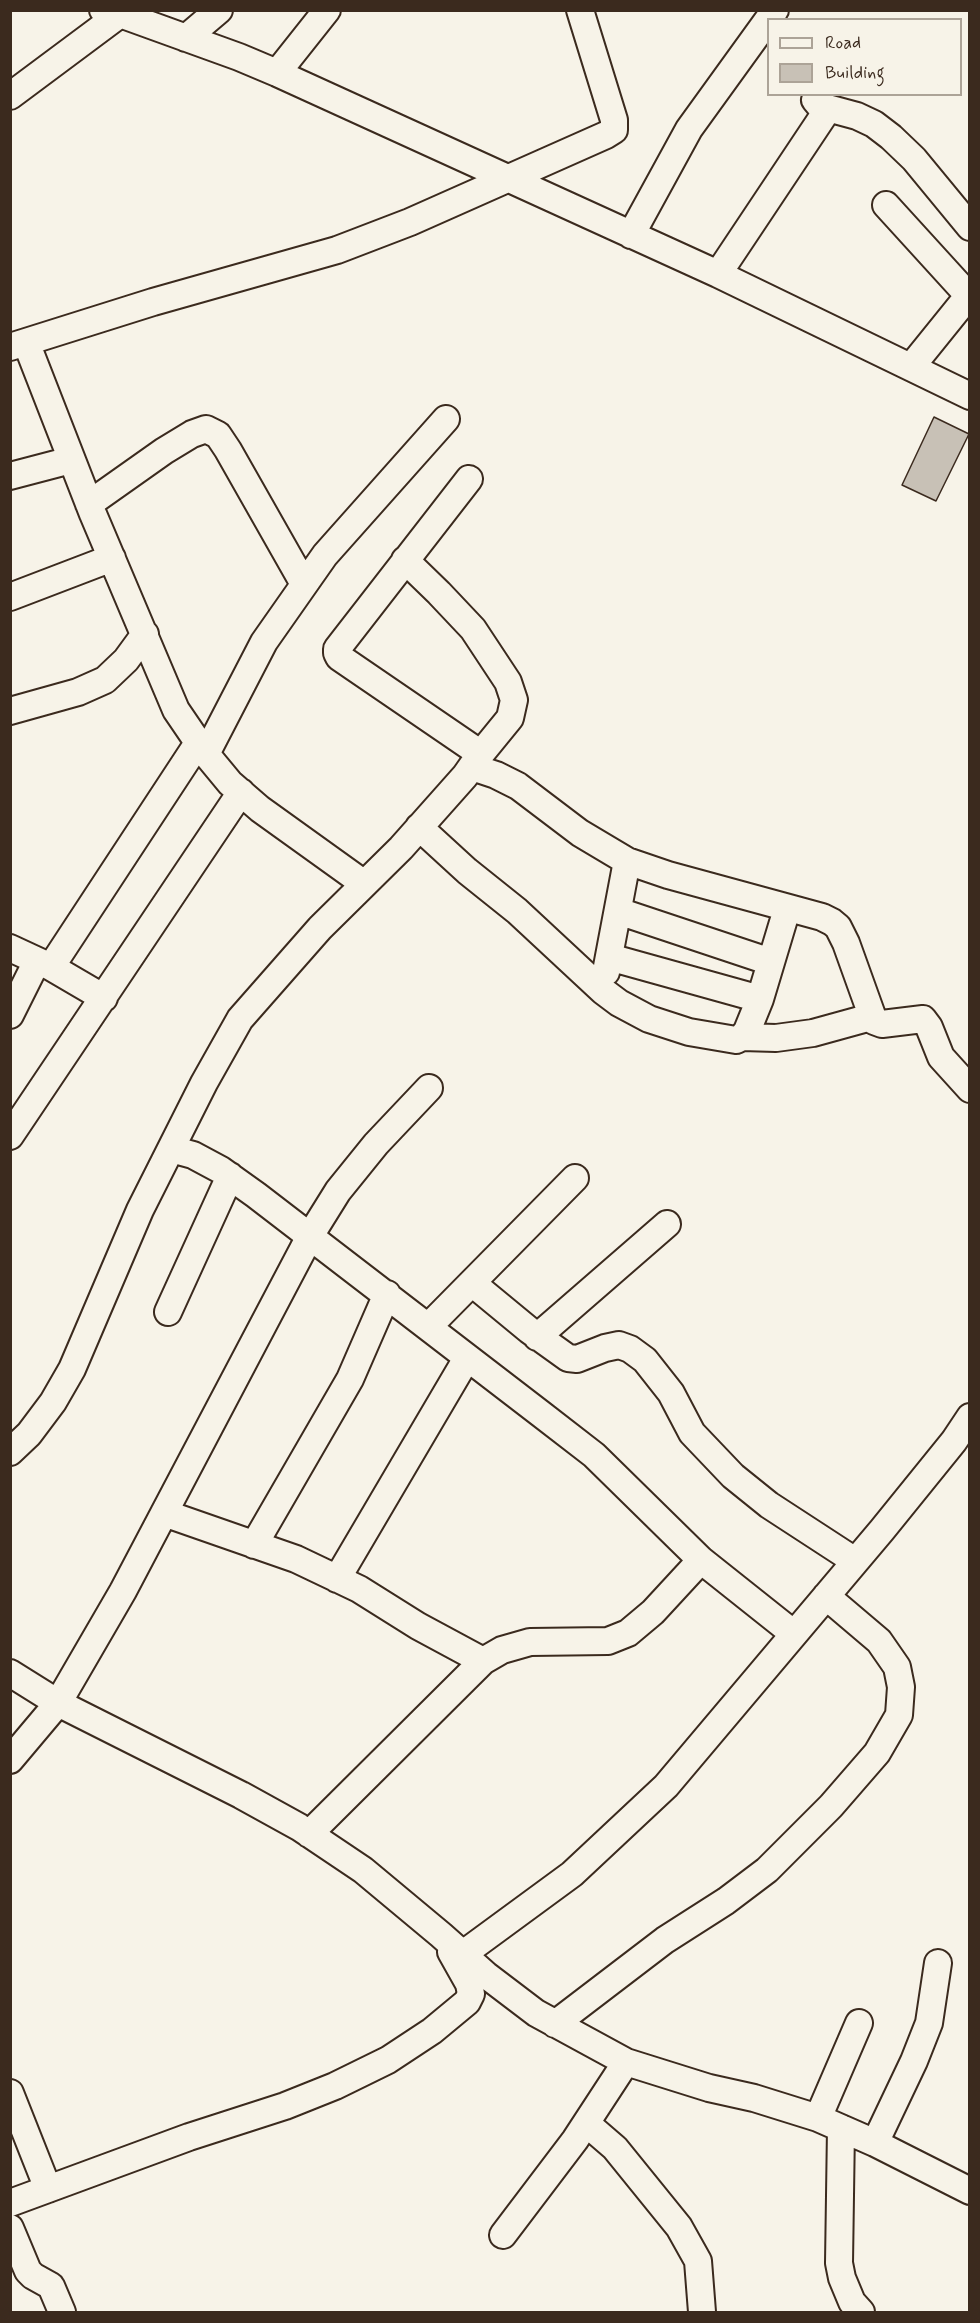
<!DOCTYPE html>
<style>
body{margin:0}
#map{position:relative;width:980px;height:2323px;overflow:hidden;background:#f7f3e8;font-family:Mynerve,sans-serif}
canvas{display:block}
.frame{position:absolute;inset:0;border:12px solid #3b2a1e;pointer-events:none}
.legend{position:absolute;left:767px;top:18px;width:195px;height:78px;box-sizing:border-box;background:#f7f3e8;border:2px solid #aca397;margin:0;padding:8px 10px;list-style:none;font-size:18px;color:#3b2a1e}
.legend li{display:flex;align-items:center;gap:12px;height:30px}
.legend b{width:30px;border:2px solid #aca397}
</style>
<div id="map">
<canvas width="980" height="2323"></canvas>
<div class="frame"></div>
<ul class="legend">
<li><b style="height:8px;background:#f7f3e8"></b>Road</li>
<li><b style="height:16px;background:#c8c1b6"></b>Building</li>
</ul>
</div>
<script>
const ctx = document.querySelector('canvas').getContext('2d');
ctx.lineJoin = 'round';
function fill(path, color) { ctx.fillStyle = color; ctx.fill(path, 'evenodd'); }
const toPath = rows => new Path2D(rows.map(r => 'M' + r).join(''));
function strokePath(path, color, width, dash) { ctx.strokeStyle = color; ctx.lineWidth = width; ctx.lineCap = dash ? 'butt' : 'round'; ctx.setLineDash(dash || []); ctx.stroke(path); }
const building = toPath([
 [934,417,969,434,936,501,902,485,934,417]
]);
fill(building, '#c8c1b6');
strokePath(building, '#3b2a1e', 1.5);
const minor = toPath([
 [103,10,120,14,239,57,277,73,718,274,970,396],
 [186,38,219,10],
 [277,73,327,10],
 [817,94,815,100,820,106,857,116,874,124,891,137,914,159,970,227],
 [10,96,120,14],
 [886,205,968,295],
 [631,235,689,129,775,10],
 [718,274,828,109],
 [26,342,93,514,176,710,206,754,230,783,260,809,363,883],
 [10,347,153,302,337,250,410,222,606,135,614,130,614,120,580,10],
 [911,367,970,294],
 [10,476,71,460],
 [89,504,164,451,192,434,206,429,218,435,228,450,304,584],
 [405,560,439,593,473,629,508,682,514,700,510,718,479,756],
 [10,597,112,558],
 [10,711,78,692,105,680,126,660,145,634],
 [206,754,264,642,325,555,446,419],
 [472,767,496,775,518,786,580,833,627,861,668,875,822,917,832,922,838,927,846,943,874,1021,882,1024,923,1019,929,1027,941,1057,970,1089],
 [419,827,467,871,517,911,603,991,619,1003,649,1019,689,1032,736,1040,742,1037,747,1031,760,999,787,909],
 [618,911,771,962],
 [10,948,51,967,104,998],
 [609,957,760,999],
 [51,967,198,743],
 [606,972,627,861],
 [10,1015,37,961],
 [742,1037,776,1038,813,1033,871,1017],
 [10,1136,241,792],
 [171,1149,193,1155,221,1170,256,1195,541,1414,594,1455,701,1560,794,1634],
 [472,1283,529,1330,568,1358,577,1359,605,1348,619,1345,630,1349,645,1360,671,1393,692,1433,733,1476,769,1505,855,1561],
 [168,1312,230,1176],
 [428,1327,575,1178],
 [537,1337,667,1224],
 [10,1452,29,1434,53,1402,72,1369,140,1210,204,1083,240,1019,320,928,401,848,465,776,479,756,478,752,339,657,337,653,337,649,469,479],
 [164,1513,296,1559,359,1589,418,1626,483,1661],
 [254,1545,350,1379,387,1294],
 [337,1579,467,1358],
 [10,1673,58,1703,241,1795,299,1827,363,1870,441,1935,486,1975,536,2013,626,2062,709,2088,754,2098,818,2118,875,2143,970,2191],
 [10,1760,58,1703,123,1591,310,1236,338,1191,376,1144,429,1088],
 [309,1834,483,1661,502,1650,530,1642,608,1641,628,1633,653,1612,701,1560],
 [463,1954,572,1874,666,1786,882,1530,954,1441,970,1417],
 [555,2024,665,1940,726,1901,767,1870,831,1806,877,1753,899,1715,901,1687,897,1667,879,1641,826,1596],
 [10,2093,48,2189],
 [818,2118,859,2023],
 [586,2123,615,2148,679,2227,698,2261,702,2312],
 [841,2128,839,2263,842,2278,852,2302,861,2312],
 [875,2143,914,2061,929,2023,938,1963],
 [10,2203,189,2137,285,2106,335,2086,388,2060,432,2031,467,2002,471,1994,469,1984,451,1952],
 [10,2228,28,2271,33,2276,51,2286,62,2312],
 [503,2235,575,2140,626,2062]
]);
strokePath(minor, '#3b2a1e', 30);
strokePath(minor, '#f7f3e8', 26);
</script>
